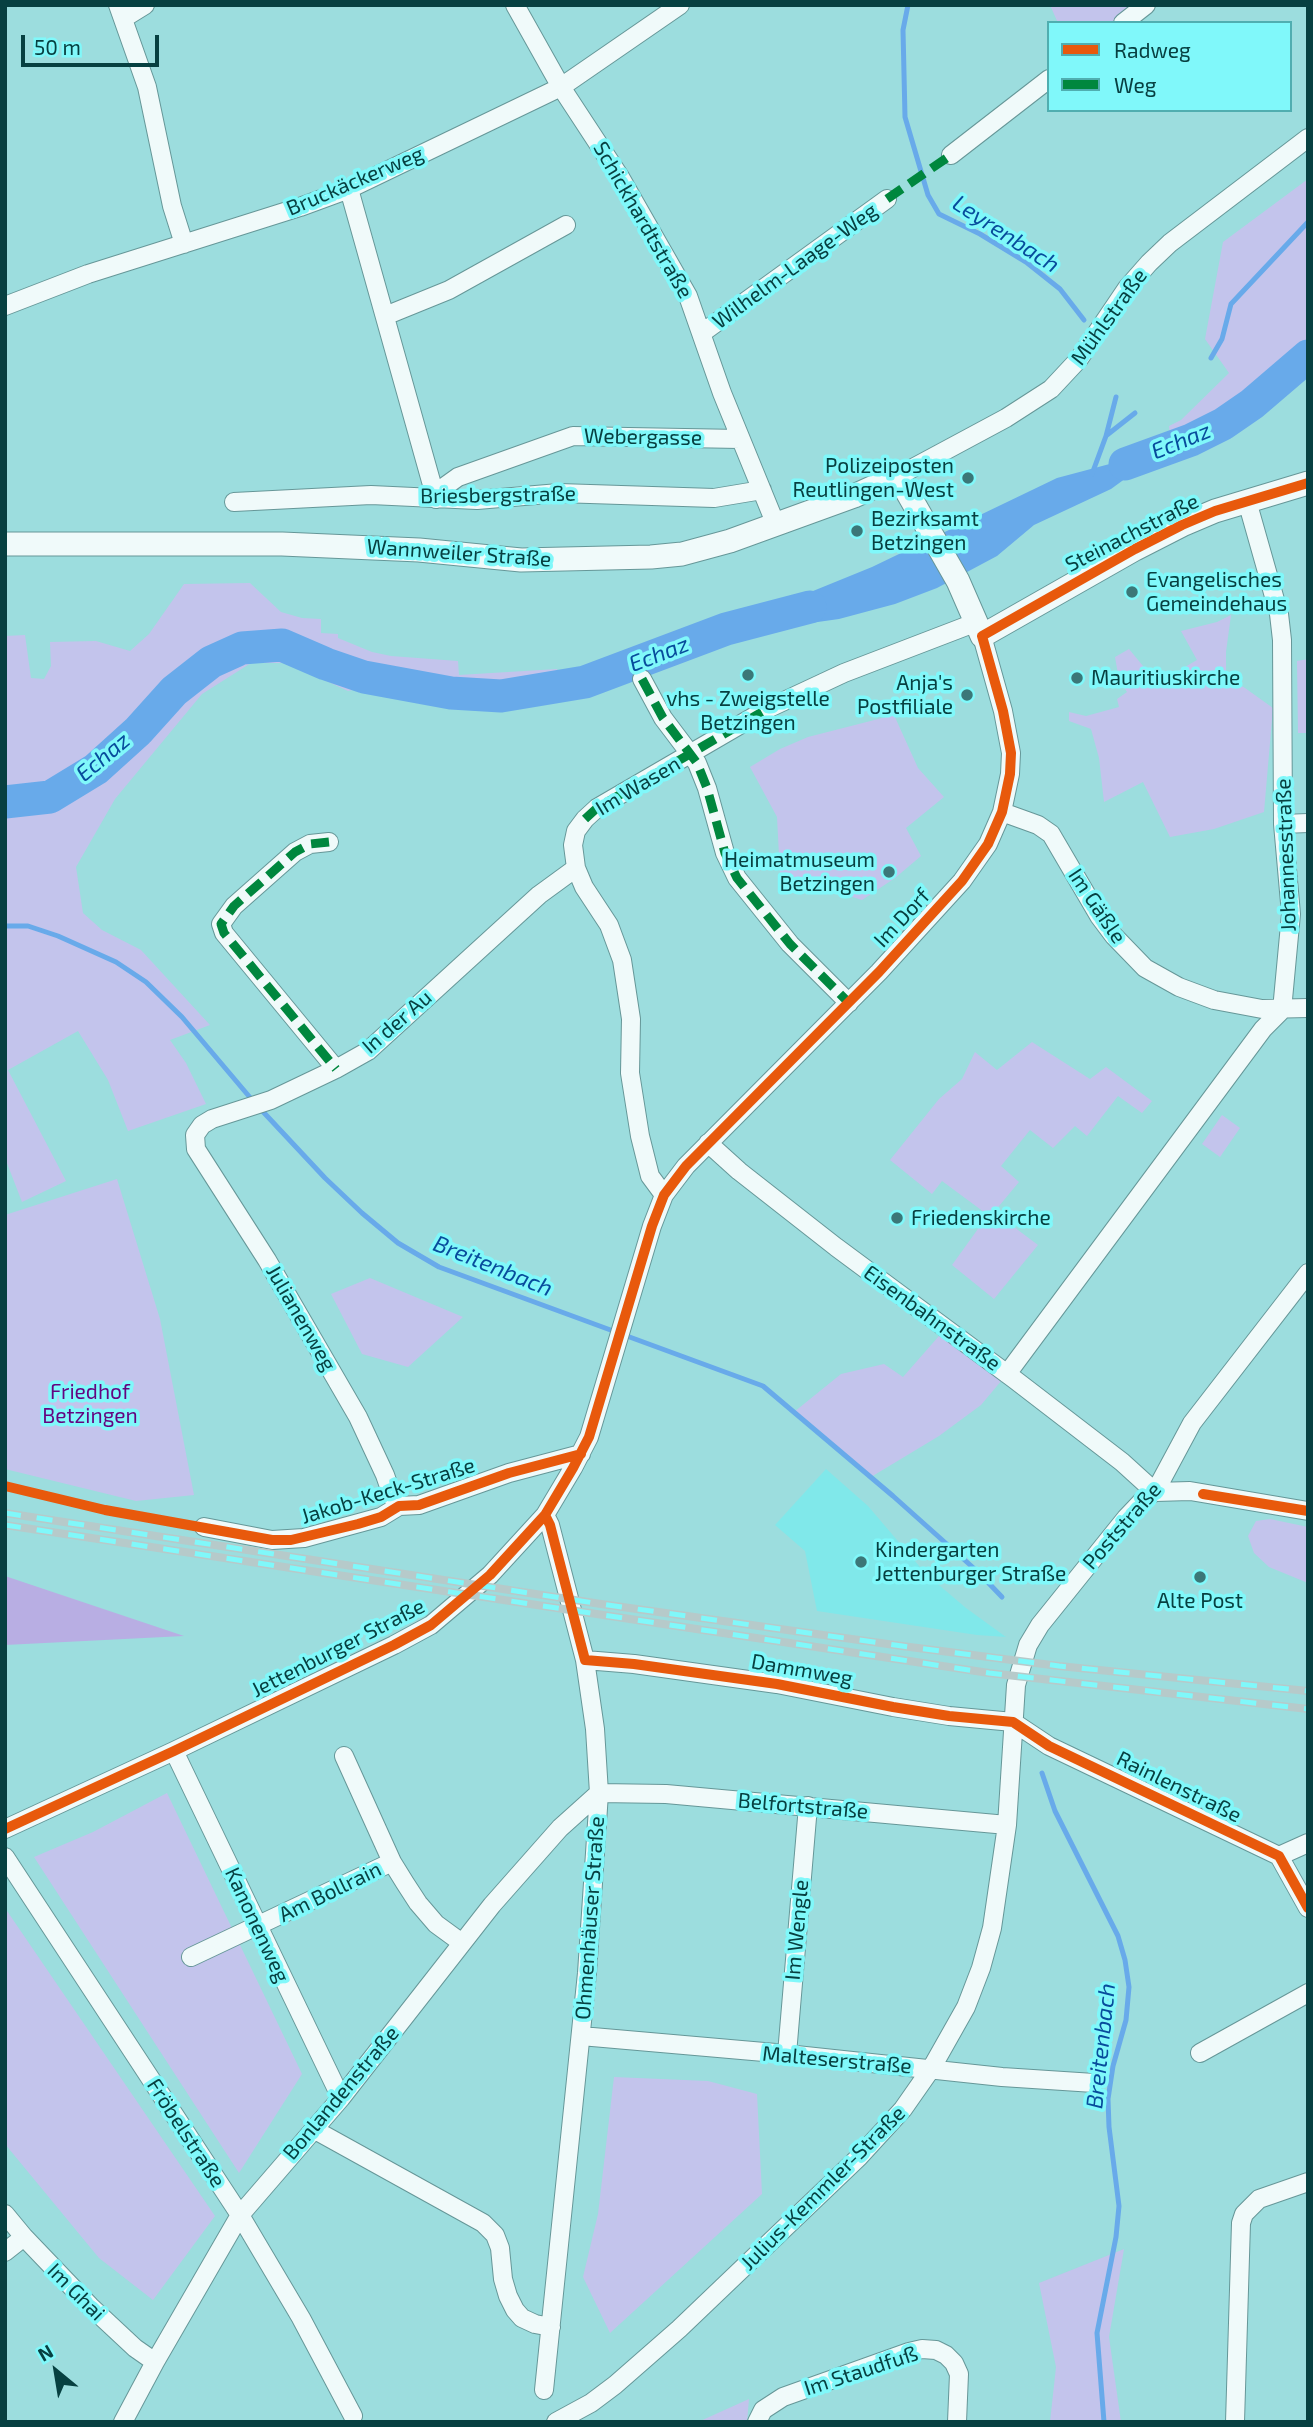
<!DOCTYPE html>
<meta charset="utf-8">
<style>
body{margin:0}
#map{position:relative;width:1313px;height:2427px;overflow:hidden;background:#9cddde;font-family:"Exo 2",sans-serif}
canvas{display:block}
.frame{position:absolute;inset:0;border:7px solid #074041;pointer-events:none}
.legend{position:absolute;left:1047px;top:21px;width:245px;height:91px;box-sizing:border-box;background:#80f8fa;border:2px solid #50aeb0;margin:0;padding:9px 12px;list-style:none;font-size:21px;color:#074041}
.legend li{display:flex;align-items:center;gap:14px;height:35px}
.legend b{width:35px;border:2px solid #50aeb0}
.north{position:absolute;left:21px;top:2336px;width:70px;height:70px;-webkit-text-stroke:5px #80f8fa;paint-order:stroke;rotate:330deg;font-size:19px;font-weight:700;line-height:28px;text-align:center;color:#074041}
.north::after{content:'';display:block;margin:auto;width:24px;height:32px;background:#074041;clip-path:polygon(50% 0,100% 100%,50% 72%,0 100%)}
.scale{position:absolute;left:21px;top:35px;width:138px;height:32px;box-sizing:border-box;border:4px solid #074041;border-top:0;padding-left:9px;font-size:21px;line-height:24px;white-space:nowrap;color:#074041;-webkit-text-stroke:5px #80f8fa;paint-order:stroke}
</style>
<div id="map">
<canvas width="1313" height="2427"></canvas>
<div class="frame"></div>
<ul class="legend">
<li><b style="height:9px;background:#e8590c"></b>Radweg</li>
<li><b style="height:9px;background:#00873e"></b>Weg</li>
</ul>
<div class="north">N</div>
<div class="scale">50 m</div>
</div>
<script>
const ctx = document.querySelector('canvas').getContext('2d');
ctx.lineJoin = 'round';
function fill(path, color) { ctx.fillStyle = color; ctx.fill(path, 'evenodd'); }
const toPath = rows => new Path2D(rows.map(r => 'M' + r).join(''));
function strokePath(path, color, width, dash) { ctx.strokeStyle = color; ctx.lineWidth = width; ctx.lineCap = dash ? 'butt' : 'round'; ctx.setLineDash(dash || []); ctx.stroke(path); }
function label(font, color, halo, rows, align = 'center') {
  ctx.font = font + ' "Exo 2",sans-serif'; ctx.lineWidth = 7; ctx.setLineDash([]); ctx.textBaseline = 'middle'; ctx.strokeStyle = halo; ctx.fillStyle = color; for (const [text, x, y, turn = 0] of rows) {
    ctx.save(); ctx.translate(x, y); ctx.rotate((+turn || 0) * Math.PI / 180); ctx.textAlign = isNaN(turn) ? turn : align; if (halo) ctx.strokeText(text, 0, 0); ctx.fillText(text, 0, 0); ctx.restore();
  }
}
fill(toPath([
 [826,1469,868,1506,926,1574,966,1608,1006,1637,977,1635,817,1611,805,1551,775,1525]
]), '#80e8ea');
fill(toPath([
 [1050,5,1126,5,1129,12,1114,23,1058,23],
 [1308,179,1308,356,1252,404,1223,424,1171,447,1169,426,1181,420,1229,373,1205,339,1223,242],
 [250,583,281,612,302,618,321,619,321,633,338,634,338,638,372,652,391,656,458,661,459,675,557,669,562,684,509,691,407,678,348,691,288,663,251,663,202,694,115,799,76,867,83,913,102,930,141,950,210,1025,170,1040,186,1063,206,1104,128,1131,108,1080,78,1031,8,1070,66,1181,22,1202,5,1158,5,636,25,635,31,678,44,679,51,666,50,642,96,641,130,651,149,634,184,584],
 [1231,615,1226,652,1226,678,1245,688,1273,708,1264,812,1214,829,1170,837,1143,782,1104,802,1099,758,1091,729,1069,721,1069,712,1086,716,1119,707,1117,699,1127,692,1119,680,1115,657,1129,649,1157,683,1197,660,1181,631,1217,622],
 [1308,659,1308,733,1298,733,1297,661],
 [894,715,918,768,944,797,906,828,921,856,895,878,862,900,780,874,777,817,750,767,780,749,808,737],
 [1032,1042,1090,1079,1106,1067,1152,1101,1142,1113,1118,1096,1087,1136,1075,1126,1053,1148,1030,1130,1001,1166,1019,1182,994,1212,1038,1245,994,1299,952,1265,988,1215,942,1181,932,1194,890,1160,939,1099,962,1079,975,1052,997,1070],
 [1222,1115,1240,1128,1220,1157,1202,1144],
 [117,1179,160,1319,194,1495,136,1501,5,1469,5,1215],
 [370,1278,463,1317,408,1367,362,1354,331,1294],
 [946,1328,1007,1374,981,1405,939,1436,871,1477,794,1412,841,1374,884,1364,903,1377],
 [1270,1519,1308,1527,1308,1583,1269,1567,1254,1553,1248,1536,1256,1521],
 [167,1793,302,2074,239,2173,34,1857,93,1832],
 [5,1908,215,2216,153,2300,99,2258,5,2144],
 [614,2077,708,2081,757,2094,762,2194,610,2333,583,2277,598,2214],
 [1124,2249,1109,2337,1121,2422,1050,2422,1056,2367,1039,2283],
 [749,2399,747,2422,698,2422]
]), '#c3c4ec');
fill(toPath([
 [5,1576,184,1636,5,1645]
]), '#b8aee3');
fill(toPath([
 [1166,449,1111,489,1034,525,997,556,937,588,895,604,839,619,782,627,768,624,766,618,774,609,786,602,872,567,1057,478]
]), '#68aaea');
strokePath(toPath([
 [908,5,903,30,905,117,928,195,939,214,980,234,1026,262,1060,289,1084,320],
 [1211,358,1222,339,1231,304,1308,222],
 [1107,435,1135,413],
 [1092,474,1106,436,1116,397],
 [5,926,28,926,58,936,116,962,146,982,182,1017,253,1101,325,1178,362,1213,398,1243,439,1267,763,1386,893,1496,978,1572,1002,1597],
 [1042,1773,1055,1811,1118,1936,1125,1960,1129,1987,1126,2020,1113,2066,1108,2099,1109,2127,1119,2206,1116,2237,1097,2333,1104,2422]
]), '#68aaea', 5);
strokePath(toPath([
 [1125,464,1191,440,1223,424,1252,404,1308,356],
 [5,802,50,797,96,769,138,731,174,691,211,662,242,648,282,645,326,664,364,677,451,693,501,696,585,682,726,629,810,607]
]), '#68aaea', 33);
const minor = toPath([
 [118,5,147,87,172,206,184,244],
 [515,5,561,87,620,177,688,296,722,393,776,525],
 [124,18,145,5],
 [1123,23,1146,5],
 [951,155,1049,79],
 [349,189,436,499],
 [5,306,88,274,300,207,349,189,561,87,680,5],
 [385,316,449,290,566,225],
 [702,333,887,199],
 [898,476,1006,418,1051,389,1079,359,1127,288,1149,263,1170,243,1308,138],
 [436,499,444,487,458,477,573,436,740,439],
 [234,502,371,495,477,500,559,493,714,498,762,490],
 [642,679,663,718,697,763,707,788,725,853,737,878,790,944,849,1003],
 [1002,812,1038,825,1051,834,1099,916,1114,936,1145,968,1179,987,1214,1000,1262,1009,1308,1008],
 [1283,824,1308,823],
 [329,842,310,844,295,852,234,906,221,924,224,933,336,1069],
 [708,1143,739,1171,836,1247,1014,1379,1122,1462,1155,1492],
 [664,1195,650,1176,640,1136,630,1073,631,1019,622,960,609,925,584,887,576,868,573,845,576,831,585,819,597,808,767,709,844,673,977,622],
 [1007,1374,1263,1029,1282,1010,1291,914,1283,824,1282,640,1279,614,1247,501],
 [1155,1492,1190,1491,1308,1511],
 [399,1506,393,1498,385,1475,358,1417,267,1260,196,1149,195,1135,202,1125,212,1119,271,1100,336,1069,368,1051,539,895,576,868],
 [204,1527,272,1540,304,1538,381,1517,399,1506,419,1505,509,1473,581,1454],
 [585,1660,634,1664,777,1684,893,1707,949,1716,1013,1722,1049,1746,1279,1856,1308,1908],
 [174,1751,341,2098],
 [344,1756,392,1862,405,1883,418,1903,436,1924,462,1943],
 [5,1829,174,1751,394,1645,431,1625,490,1575,545,1515,573,1468,589,1437,652,1226,664,1195,686,1166,879,972,962,881,988,844,1002,812,1010,774,1011,753,1003,711,982,636],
 [1279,1856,1308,1843],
 [5,1857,240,2215,301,2318,353,2416],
 [191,1957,392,1862],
 [581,2036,787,2054,1002,2077,1094,2083],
 [1200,2053,1308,1993],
 [787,2054,808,1806],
 [315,2130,483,2223,495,2235,500,2248,503,2279,508,2296,515,2310,522,2318,535,2324,551,2327],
 [5,2214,24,2237,90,2306,135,2348,155,2362],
 [5,2252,24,2237],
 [544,2390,587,1973,599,1793,595,1729,585,1660,550,1525,545,1515],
 [123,2422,155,2362,240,2215,341,2098,492,1905,560,1828,599,1793,666,1794,1007,1825],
 [556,2422,591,2403,615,2385,679,2329,859,2157,903,2109,931,2069,966,2007,981,1968,992,1928,1007,1825,1016,1685,1028,1645,1040,1625,1126,1518,1146,1497,1155,1492,1192,1423,1308,1273],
 [757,2422,763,2410,783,2397,909,2352,922,2349,936,2350,946,2355,954,2363,959,2374,957,2422],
 [1235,2422,1241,2223,1244,2214,1259,2199,1308,2182]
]);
const major = toPath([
 [5,544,282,544,419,550,521,560,651,557,682,554,730,541,854,496,898,476,958,581,982,636,1135,549,1182,525,1215,511,1308,483]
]);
strokePath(minor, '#669798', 20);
strokePath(major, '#669798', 25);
strokePath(minor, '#f0fafa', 18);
strokePath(major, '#f0fafa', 23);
const rail = toPath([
 [5,1513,601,1604,902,1646,1059,1666,1308,1691],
 [5,1525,989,1673,1308,1709]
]);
strokePath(rail, '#b6caca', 8);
strokePath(rail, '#80f8fa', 5, [16]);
strokePath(toPath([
 [887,199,951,155],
 [642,679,663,718,697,763,707,788,725,853,737,878,790,944,849,1003],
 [585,819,597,808,767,709],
 [329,842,310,844,295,852,234,906,221,924,224,933,336,1069]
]), '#00873e', 9, [18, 9]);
strokePath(toPath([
 [5,1486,105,1510,272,1540,291,1540,358,1524,381,1517,399,1506,419,1505,509,1473,581,1454],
 [1203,1494,1308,1511],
 [545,1515,550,1525,585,1660,634,1664,777,1684,893,1707,949,1716,1013,1722,1049,1746,1279,1856,1308,1908],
 [5,1829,174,1751,394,1645,431,1625,490,1575,545,1515,573,1468,589,1437,652,1226,664,1195,686,1166,879,972,962,881,988,844,1002,812,1010,774,1011,753,1003,711,982,636,1135,549,1182,525,1215,511,1308,483]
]), '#e8590c', 10);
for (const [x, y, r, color] of [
 [968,478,7,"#3b7778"],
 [857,531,7,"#3b7778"],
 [1132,592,7,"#3b7778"],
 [748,675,7,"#3b7778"],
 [1077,678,7,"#3b7778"],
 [967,695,7,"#3b7778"],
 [889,872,7,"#3b7778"],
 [897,1218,7,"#3b7778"],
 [861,1562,7,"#3b7778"],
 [1200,1577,7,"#3b7778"]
]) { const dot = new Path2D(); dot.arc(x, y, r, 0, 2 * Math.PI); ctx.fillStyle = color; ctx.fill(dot); strokePath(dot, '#80f8fa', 2.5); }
label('21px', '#074041', '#80f8fa', [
 ["Bruckäckerweg",355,181,-23],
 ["Schickhardtstraße",643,220,60],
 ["Wilhelm-Laage-Weg",795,266,-36],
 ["Mühlstraße",1109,317,-54],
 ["Webergasse",643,437,1],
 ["Briesbergstraße",498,495,-1],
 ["Steinachstraße",1132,533,-27],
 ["Wannweiler Straße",459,553,4],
 ["Im Wasen",638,786,-31],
 ["Johannesstraße",1286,855,-92],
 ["Im Gäßle",1097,906,56],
 ["Im Dorf",902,918,-47],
 ["In der Au",397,1022,-41],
 ["Julianenweg",301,1318,60],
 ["Eisenbahnstraße",932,1318,36],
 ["Jakob-Keck-Straße",388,1491,-17],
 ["Poststraße",1122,1526,-49],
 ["Jettenburger Straße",338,1648,-27],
 ["Dammweg",802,1670,10],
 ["Rainlenstraße",1179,1787,26],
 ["Belfortstraße",803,1806,5],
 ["Am Bollrain",330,1892,-26],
 ["Ohmenhäuser Straße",590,1918,-86],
 ["Kanonenweg",257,1925,65],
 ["Im Wengle",797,1930,-85],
 ["Malteserstraße",837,2060,5],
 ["Bonlandenstraße",341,2093,-50],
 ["Fröbelstraße",186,2133,57],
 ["Julius-Kemmler-Straße",823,2188,-45],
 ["Im Ghai",76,2292,45],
 ["Im Staudfuß",861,2371,-18]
]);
label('21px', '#074041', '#80f8fa', [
 ["Polizeiposten",954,466,"right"],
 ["Reutlingen-West",954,490,"right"],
 ["Bezirksamt",871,519],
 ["Betzingen",871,543],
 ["Evangelisches",1146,580],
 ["Gemeindehaus",1146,604],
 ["Mauritiuskirche",1091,678],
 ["Anja's",953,683,"right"],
 ["Postfiliale",953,707,"right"],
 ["vhs - Zweigstelle",748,699,"center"],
 ["Betzingen",748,723,"center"],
 ["Heimatmuseum",875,860,"right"],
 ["Betzingen",875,884,"right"],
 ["Friedenskirche",911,1218],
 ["Kindergarten",875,1550],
 ["Jettenburger Straße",875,1574],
 ["Alte Post",1200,1601,"center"]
], 'left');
label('21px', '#65047f', '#80f8fa', [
 ["Friedhof",90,1392],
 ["Betzingen",90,1416]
]);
label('italic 23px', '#074c9c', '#80f8fa', [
 ["Leyrenbach",1006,234,33],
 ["Echaz",1181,441,-22],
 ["Echaz",659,654,-21],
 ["Echaz",103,757,-40],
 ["Breitenbach",493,1266,22],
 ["Breitenbach",1101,2046,-84]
]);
</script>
